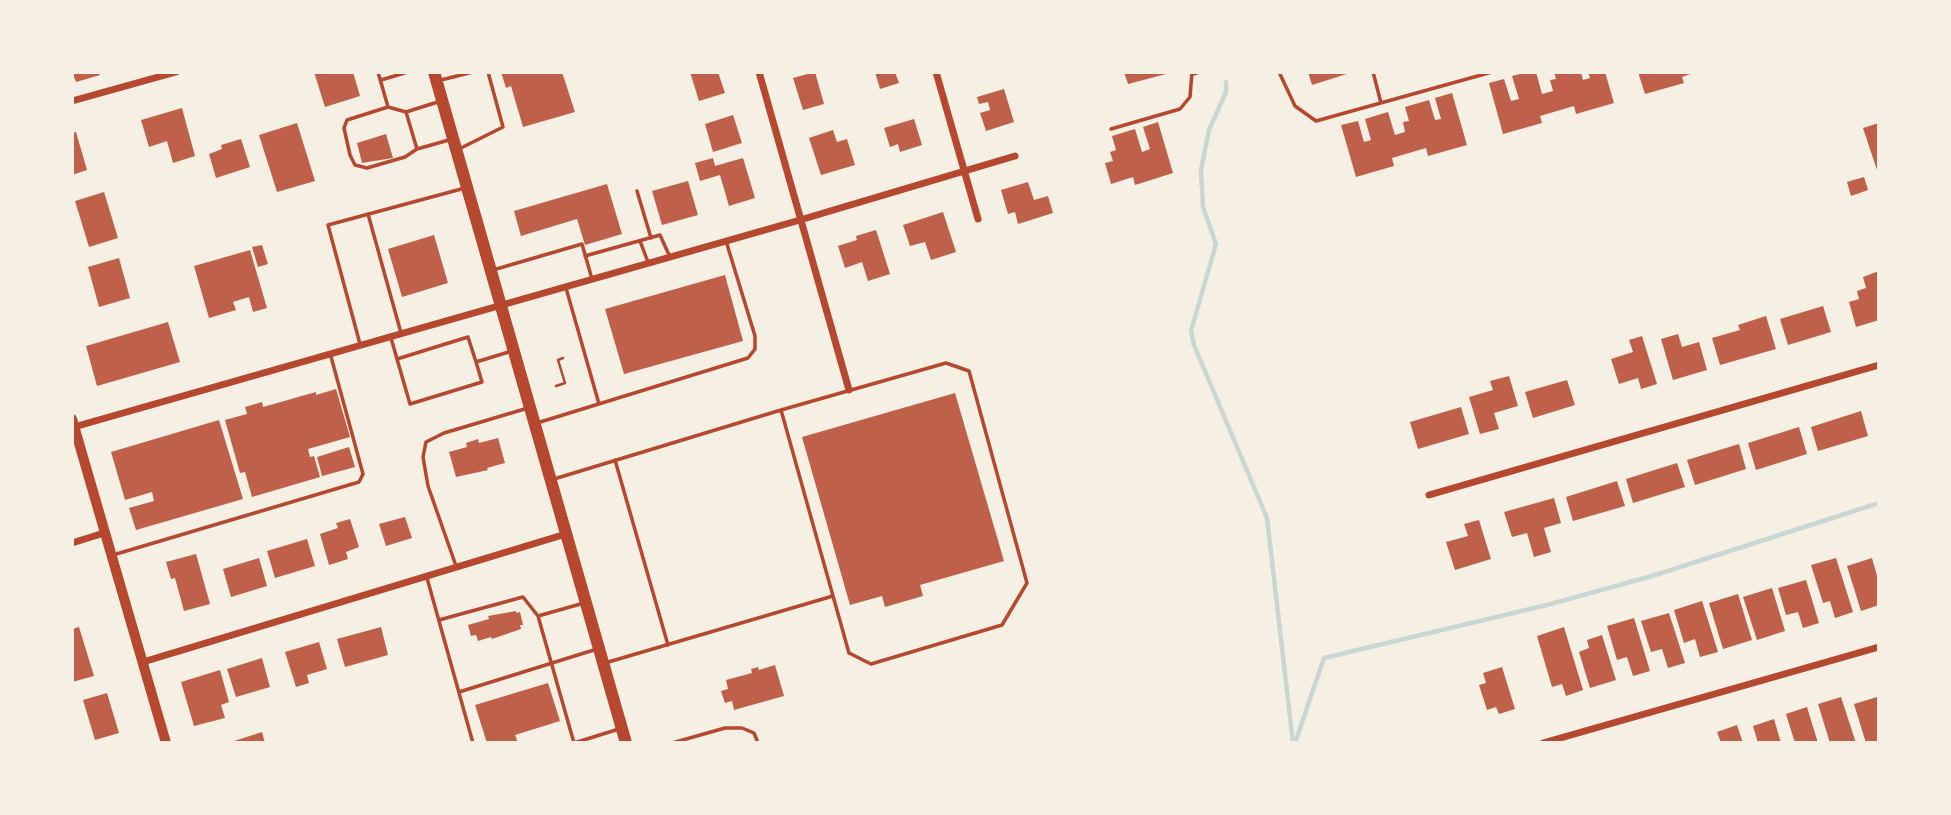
<!DOCTYPE html>
<style>
body{margin:0}
#map{position:relative;width:1951px;height:815px;overflow:hidden;background:#f6efe4;font-family:Inter,sans-serif}
canvas{display:block}
.frame{position:absolute;inset:0;border:74px solid #f6efe4;pointer-events:none}
</style>
<div id="map">
<canvas width="1951" height="815"></canvas>
<div class="frame"></div>
</div>
<script>
const ctx = document.querySelector('canvas').getContext('2d');
ctx.lineJoin = 'round';
const toPath = rows => new Path2D(rows.map(r => 'M' + r).join(''));
function strokePath(path, color, width, dash) { ctx.strokeStyle = color; ctx.lineWidth = width; ctx.lineCap = dash ? 'butt' : 'round'; ctx.setLineDash(dash || []); ctx.stroke(path); }
function fill(path, color) { ctx.fillStyle = color; ctx.fill(path, 'evenodd'); }
strokePath(toPath([
 [1226,82,1226,92,1209,130,1201,170,1203,207,1216,244,1191,331,1194,345,1267,518,1293,743],
 [1295,743,1324,658,1547,605,1652,576,1879,503]
]), '#c9d6d2', 4.5);
fill(toPath([
 [72,72,99,72,100,75,76,82],
 [314,72,353,72,360,96,325,107],
 [501,72,562,72,575,112,523,127,511,86,506,88],
 [690,72,718,72,725,93,699,101],
 [815,72,824,104,803,110,793,78],
 [875,72,895,72,899,83,880,89],
 [1124,72,1170,72,1170,73,1128,84],
 [1308,72,1353,72,1312,85],
 [1528,72,1536,72,1542,94,1553,91,1550,80,1556,79,1554,72,1581,72,1583,80,1590,78,1588,72,1605,72,1614,103,1576,114,1574,106,1540,116,1542,123,1503,134,1489,83,1504,79,1511,101,1519,99,1512,76],
 [1638,72,1696,72,1682,77,1684,83,1645,94],
 [1004,89,1014,122,986,131,980,113,990,110,988,102,979,104,977,97],
 [1452,93,1467,145,1428,156,1426,148,1392,158,1394,166,1356,177,1341,125,1358,121,1364,142,1371,140,1365,119,1388,112,1395,135,1405,132,1403,122,1409,121,1405,107,1429,100,1435,120,1441,119,1435,98],
 [182,108,195,156,173,163,167,141,149,147,141,120],
 [733,115,742,143,713,152,705,124],
 [914,119,922,145,900,152,898,144,890,147,884,128],
 [1158,122,1173,173,1135,185,1133,177,1111,184,1105,163,1113,161,1110,152,1116,150,1112,136,1135,129,1142,152,1150,149,1143,127],
 [297,123,315,181,277,192,259,135],
 [1879,123,1879,170,1877,170,1863,128],
 [833,130,837,142,847,139,855,165,821,175,809,138],
 [76,132,87,170,72,175,72,133],
 [386,134,393,158,362,163,357,143],
 [241,139,250,167,216,178,209,154,222,149,221,145],
 [713,158,715,166,743,158,755,198,729,206,720,175,700,181,695,163],
 [1864,177,1868,190,1851,196,1847,182],
 [688,181,698,215,662,225,652,191],
 [1028,182,1034,200,1048,196,1053,213,1018,224,1015,212,1008,214,1001,190],
 [607,184,622,234,585,245,577,219,521,236,514,211],
 [104,192,118,238,89,247,75,201],
 [943,212,956,252,931,260,925,242,910,246,903,225],
 [876,230,890,274,868,281,862,262,845,268,838,246,857,240,856,236],
 [434,235,448,283,402,297,388,249],
 [262,245,268,264,258,267,252,247],
 [250,250,267,308,253,312,249,297,233,302,236,310,209,318,194,266],
 [119,258,130,298,99,307,88,267],
 [1879,271,1879,320,1856,327,1849,302,1859,299,1857,291,1866,288,1863,277],
 [725,275,743,341,624,374,605,309],
 [1823,306,1831,332,1788,345,1780,319],
 [1766,316,1776,349,1720,365,1712,338,1740,330,1738,325],
 [168,322,180,362,97,386,86,346],
 [1678,334,1682,347,1699,342,1707,370,1673,380,1661,339],
 [1642,336,1657,384,1641,389,1638,378,1619,384,1611,359,1633,352,1629,340],
 [1509,376,1518,406,1494,413,1499,429,1480,434,1469,397,1493,390,1490,381],
 [1567,380,1575,405,1533,418,1525,392],
 [336,389,350,437,308,449,310,457,314,456,320,477,252,497,245,472,240,473,225,420,247,414,245,407,262,402,263,407,316,392,316,395],
 [955,393,1004,561,920,585,923,596,885,607,882,596,850,605,802,437],
 [1461,407,1469,434,1418,449,1410,422],
 [1861,411,1868,436,1818,451,1811,427],
 [219,420,243,499,136,530,129,508,154,501,152,492,125,500,111,452],
 [1799,427,1807,454,1756,470,1748,443],
 [498,438,505,463,487,468,488,470,456,477,449,452,467,447,466,443,478,439,479,443],
 [1739,444,1746,469,1695,485,1687,460],
 [349,447,355,467,322,476,317,457],
 [1677,463,1685,487,1633,503,1626,479],
 [1617,481,1625,506,1573,521,1566,497],
 [1554,498,1561,523,1544,528,1551,552,1534,557,1527,533,1512,537,1504,512],
 [405,517,412,538,386,546,379,524],
 [350,519,359,547,346,552,348,559,329,565,320,534,338,528,336,523],
 [1479,520,1491,559,1455,570,1446,542,1468,536,1464,524],
 [307,539,315,566,275,578,267,551],
 [196,554,210,604,184,611,175,578,171,579,166,562],
 [259,558,267,586,231,597,223,569],
 [1836,558,1853,612,1835,618,1830,601,1823,603,1811,565],
 [1872,558,1879,583,1879,605,1861,611,1847,566],
 [1806,580,1819,623,1803,628,1798,612,1786,615,1778,588],
 [1772,588,1785,631,1757,640,1743,597],
 [1738,594,1752,640,1723,649,1709,603],
 [1702,601,1718,652,1700,657,1695,639,1684,643,1674,610],
 [516,611,516,613,520,612,523,625,520,625,521,629,492,639,491,637,478,641,476,635,471,636,468,625,489,619,488,616],
 [1669,613,1685,663,1668,668,1662,649,1651,652,1641,621],
 [1634,618,1650,671,1633,676,1627,657,1617,660,1607,626],
 [79,627,94,676,72,682,72,629],
 [381,627,388,655,345,667,337,639],
 [1564,627,1583,690,1566,696,1562,684,1552,687,1537,636],
 [1602,635,1616,680,1590,688,1579,652,1589,648,1587,640],
 [319,642,327,669,307,675,309,683,296,687,285,652],
 [262,658,270,687,236,697,227,669],
 [775,665,784,696,734,710,732,701,725,703,721,691,728,689,726,680,752,673,751,669,758,667,759,670],
 [1502,667,1515,709,1499,714,1496,707,1487,710,1479,685,1486,683,1483,673],
 [220,670,229,702,221,705,225,718,194,726,181,682],
 [548,683,560,721,515,735,518,743,487,743,475,705],
 [107,693,119,733,95,740,83,700],
 [1841,697,1856,743,1830,743,1818,704],
 [1877,697,1879,705,1879,743,1866,743,1854,704],
 [1807,707,1818,743,1795,743,1786,714],
 [1774,719,1781,743,1758,743,1753,726],
 [1737,725,1743,743,1721,743,1717,732],
 [262,732,265,743,228,743]
]), '#bf614a');
strokePath(toPath([
 [556,386,565,383,558,360,563,358]
]), '#b5482f', 2.5);
strokePath(toPath([
 [378,72,388,107],
 [1279,72,1295,106,1316,121,1492,72],
 [1373,72,1381,103],
 [1193,74,1200,72],
 [381,80,408,72],
 [441,80,473,72],
 [441,101,406,112,388,107,347,120,344,128,350,155,355,165,367,168,405,157,417,149,449,140],
 [406,112,417,149],
 [1111,129,1180,109,1190,97,1192,72],
 [459,149,503,127,488,72],
 [637,191,651,238],
 [368,214,401,333],
 [640,241,648,262],
 [585,256,660,235,670,257],
 [493,270,582,244,592,279],
 [566,288,599,404],
 [391,338,397,359],
 [360,344,328,225,465,188],
 [476,362,468,337,397,359,410,404,482,382,476,362,512,351],
 [781,410,946,363,969,371,1027,583,1002,625,871,664,849,653,833,596],
 [537,423,748,358,755,349,755,336,726,241],
 [615,460,668,645],
 [554,479,781,410,833,596,605,663],
 [113,555,359,482,363,474,330,353],
 [456,566,428,486,423,457,426,442,444,433,528,408],
 [427,578,473,743],
 [439,620,523,597,538,616],
 [459,692,597,649],
 [574,743,538,616,584,603],
 [574,743,619,729],
 [672,743,725,728,742,728,754,733,758,743]
]), '#b5482f', 3.5);
strokePath(toPath([
 [759,72,849,390],
 [936,72,978,219],
 [72,101,176,72],
 [74,427,800,220,1015,156],
 [1429,495,1879,365],
 [72,543,104,533],
 [143,662,566,534],
 [1543,743,1879,647]
]), '#b5482f', 7);
strokePath(toPath([
 [72,419,166,743]
]), '#b5482f', 10);
strokePath(toPath([
 [434,72,626,743]
]), '#b5482f', 12);
</script>
